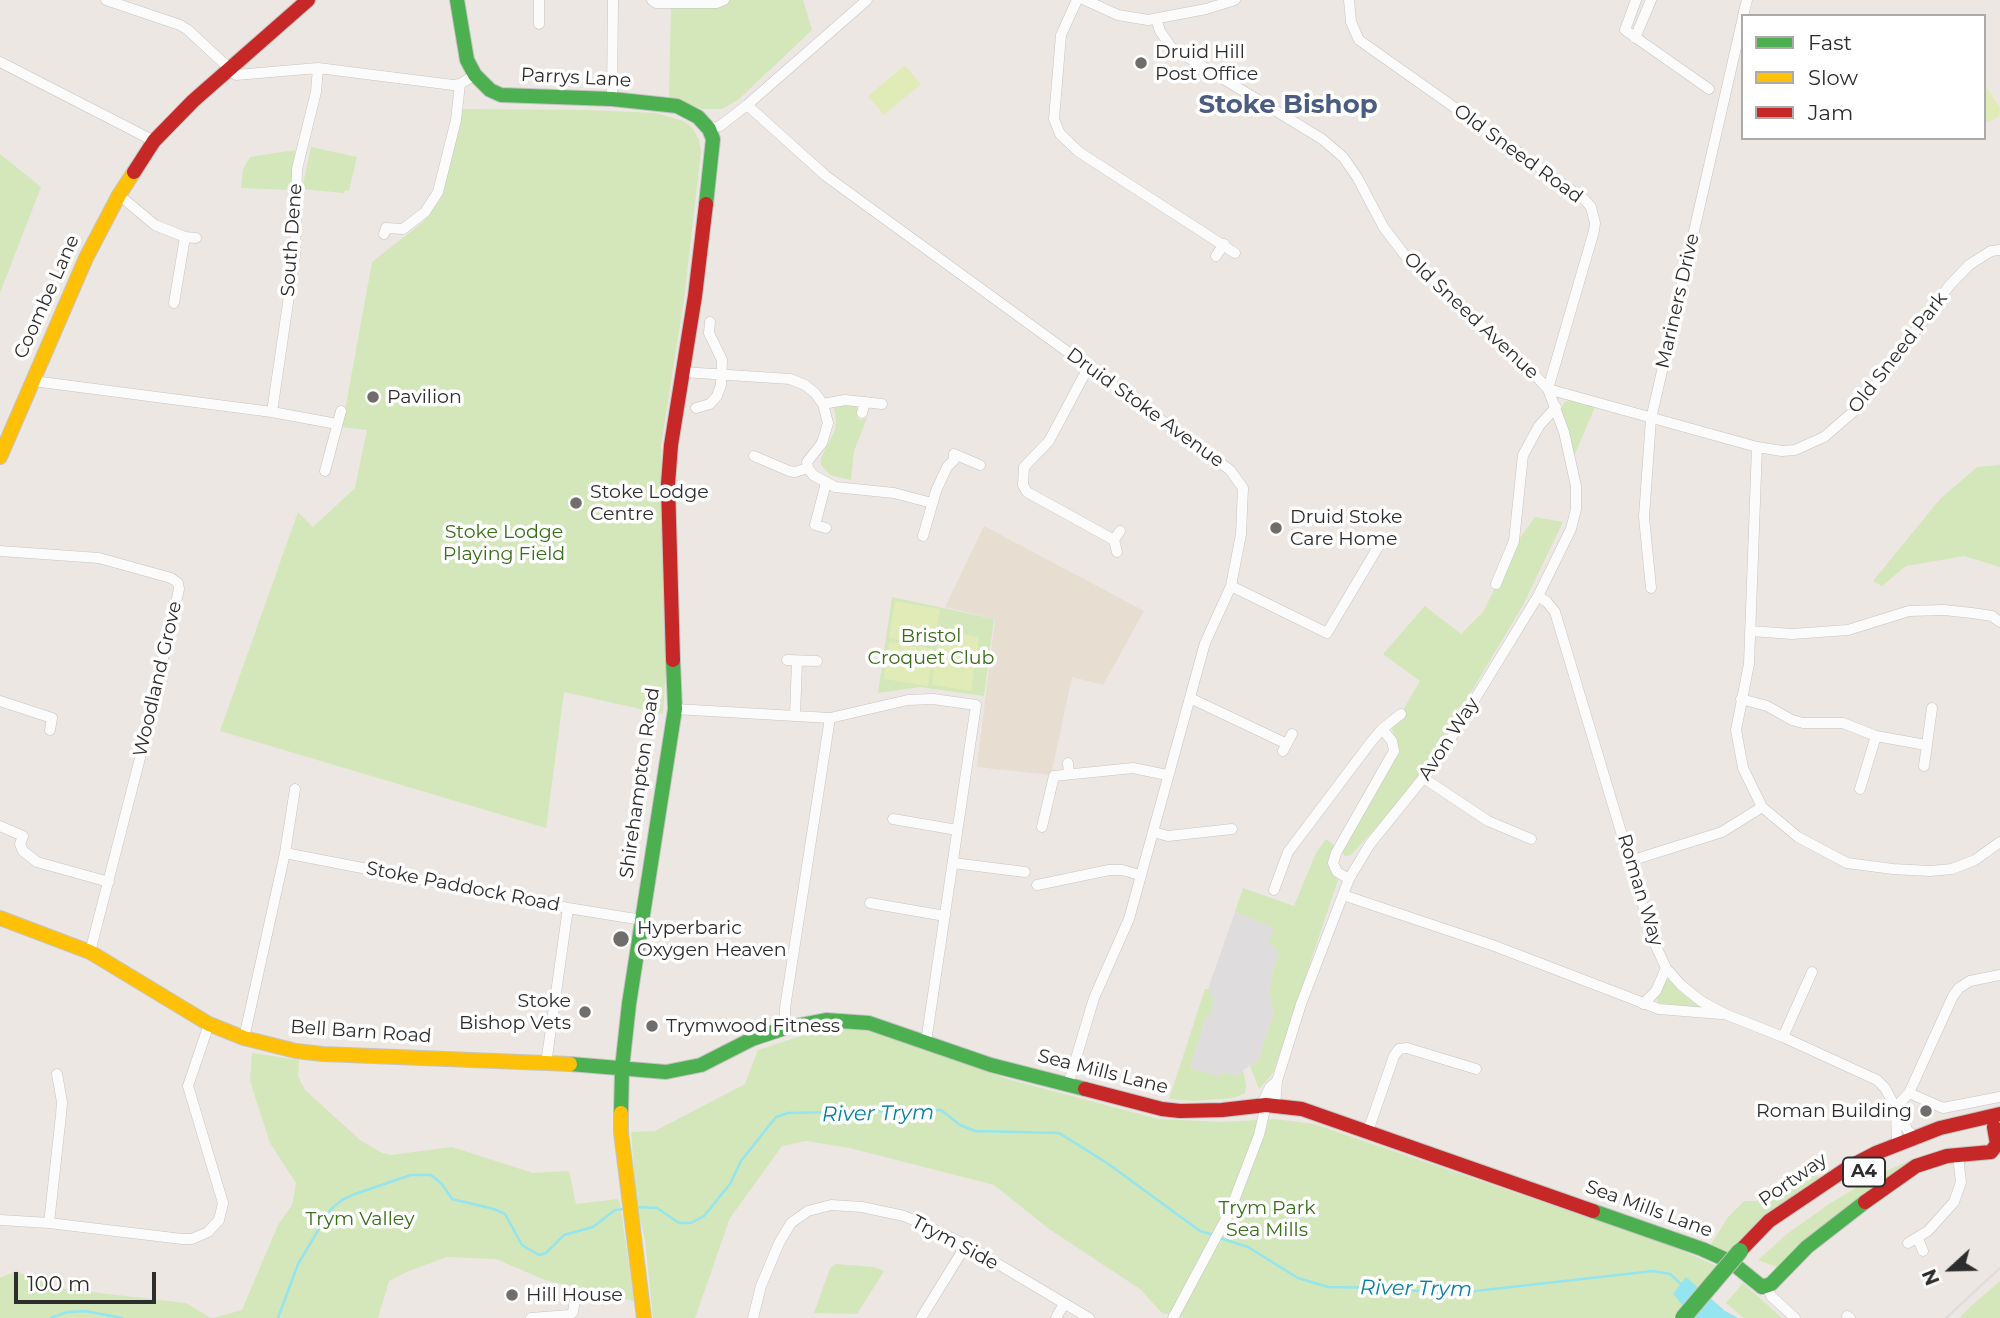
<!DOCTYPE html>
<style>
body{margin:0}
#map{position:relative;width:2000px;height:1318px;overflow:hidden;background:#ece7e2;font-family:Montserrat,sans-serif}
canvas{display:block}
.legend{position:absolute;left:1741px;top:14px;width:245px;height:126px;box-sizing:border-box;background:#fff;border:2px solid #ababab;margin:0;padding:9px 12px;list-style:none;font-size:21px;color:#2d2d2d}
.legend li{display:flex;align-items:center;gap:14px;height:35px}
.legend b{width:35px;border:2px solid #ababab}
.north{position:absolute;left:1916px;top:1234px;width:70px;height:70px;-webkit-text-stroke:5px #fff;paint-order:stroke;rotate:248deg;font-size:19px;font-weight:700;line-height:28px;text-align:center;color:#2d2d2d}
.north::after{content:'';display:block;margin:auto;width:24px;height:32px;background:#2d2d2d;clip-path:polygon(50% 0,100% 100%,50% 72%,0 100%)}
.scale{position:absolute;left:14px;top:1272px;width:142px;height:32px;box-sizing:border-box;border:4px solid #2d2d2d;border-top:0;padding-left:9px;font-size:21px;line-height:24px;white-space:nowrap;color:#2d2d2d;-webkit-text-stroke:5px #fff;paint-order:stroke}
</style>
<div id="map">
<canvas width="2000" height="1318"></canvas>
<ul class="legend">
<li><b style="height:9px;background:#4caf50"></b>Fast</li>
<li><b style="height:9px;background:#ffc107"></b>Slow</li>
<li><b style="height:9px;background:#c62828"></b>Jam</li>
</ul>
<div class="north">N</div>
<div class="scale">100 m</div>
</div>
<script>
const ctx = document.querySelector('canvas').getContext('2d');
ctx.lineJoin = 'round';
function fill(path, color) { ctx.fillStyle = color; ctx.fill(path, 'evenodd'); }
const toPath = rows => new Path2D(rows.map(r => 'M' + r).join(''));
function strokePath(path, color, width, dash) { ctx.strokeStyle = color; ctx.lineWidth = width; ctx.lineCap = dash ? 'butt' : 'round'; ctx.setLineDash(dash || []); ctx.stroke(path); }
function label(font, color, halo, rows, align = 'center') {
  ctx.font = font + ' Montserrat,sans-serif'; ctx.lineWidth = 7; ctx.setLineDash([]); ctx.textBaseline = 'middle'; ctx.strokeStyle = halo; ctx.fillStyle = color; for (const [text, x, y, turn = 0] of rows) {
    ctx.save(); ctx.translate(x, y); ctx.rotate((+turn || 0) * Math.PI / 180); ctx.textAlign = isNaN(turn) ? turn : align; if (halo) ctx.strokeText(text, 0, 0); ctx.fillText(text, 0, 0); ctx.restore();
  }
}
fill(toPath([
 [1235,912,1274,928,1279,953,1273,968,1269,994,1274,1013,1258,1061,1243,1070,1239,1076,1222,1072,1220,1077,1190,1068,1206,1016,1214,1003,1208,989]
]), '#dfdcde');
fill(toPath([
 [984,526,1144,611,1103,685,1072,677,1051,775,977,767,995,619,945,607]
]), '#e7ddd1');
fill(toPath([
 [730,0,803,0,812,30,738,100,722,109,702,109,669,98,671,6,728,2],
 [462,109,586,110,656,113,683,121,692,127,699,140,701,152,684,299,661,446,666,670,663,714,564,692,546,828,220,731,298,512,313,527,355,488,367,430,342,427,372,262,423,222,440,200],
 [311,147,357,157,349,191,345,190,344,193,302,189],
 [295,150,290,190,241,188,243,169,250,157],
 [0,154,41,187,0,293],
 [1569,400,1595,407,1574,456,1561,410,1564,403],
 [841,405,857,406,857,418,861,420,867,418,854,451,851,480,830,475,821,465,821,458,835,430,836,420,834,408],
 [2000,465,2000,567,1964,556,1906,566,1882,586,1873,581,1940,499,1977,467],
 [1535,517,1563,522,1522,607,1426,767,1401,800,1351,855,1345,856,1341,851,1398,746,1392,729,1420,681,1383,654,1425,606,1461,634,1483,612,1521,536],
 [892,597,994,619,984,696,920,687,878,693],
 [1326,839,1334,845,1329,861,1334,875,1338,880,1273,1073,1259,1089,1250,1066,1258,1061,1274,1013,1269,994,1273,968,1279,953,1269,941,1274,928,1235,912,1243,888,1294,906,1316,853],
 [1666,980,1669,980,1679,991,1703,1009,1659,1003,1656,998],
 [1205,989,1208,989,1214,1002,1209,1017,1206,1016,1190,1068,1220,1077,1222,1072,1239,1076,1243,1070,1246,1085,1245,1093,1234,1098,1193,1101,1169,1099],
 [822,1029,861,1029,923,1048,1007,1079,1159,1119,1223,1122,1275,1119,1314,1124,1674,1247,1717,1266,1699,1288,1725,1311,1738,1318,1684,1306,1673,1318,1186,1318,1162,1313,1140,1289,1049,1229,994,1185,850,1148,806,1141,782,1146,730,1218,695,1318,653,1318,645,1240,637,1208,631,1132,655,1131,745,1084,758,1050],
 [252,1053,299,1060,298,1076,305,1090,360,1140,382,1153,391,1155,452,1147,533,1173,569,1171,576,1204,618,1199,620,1203,634,1301,545,1280,496,1259,447,1257,409,1271,389,1281,378,1318,213,1318,242,1310,278,1225,292,1205,296,1183,270,1143,250,1081],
 [1911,1160,1911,1163,1780,1268,1758,1260,1787,1234,1829,1204,1879,1174],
 [1806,1170,1814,1172,1819,1178,1725,1255,1711,1244,1728,1217,1744,1201,1757,1201,1760,1192,1784,1183],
 [836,1264,874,1267,884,1271,857,1314,814,1313,830,1268],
 [16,1271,56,1288,186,1303,211,1318,0,1318,0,1278],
 [2000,1281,2000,1318,1959,1318,1971,1306],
 [1743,1283,1782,1318,1744,1318,1726,1303]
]), '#d3e7ba');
fill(toPath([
 [905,65,921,84,884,115,868,96],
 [1984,83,2000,108,1999,116,1989,122,1984,120],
 [895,601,940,609,933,646,889,638],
 [939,631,979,637,971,691,932,685],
 [889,642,933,649,928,686,884,679]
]), '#e0ebb8');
fill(toPath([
 [1686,1277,1725,1311,1738,1318,1694,1318,1673,1294]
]), '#94e5ef');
strokePath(toPath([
 [634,1207,657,1208,679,1223,691,1223,704,1216,730,1184,741,1161,776,1117,788,1113,941,1110,960,1125,975,1131,1059,1133,1107,1163,1200,1231,1214,1235],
 [1220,1238,1248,1247,1298,1278,1328,1287,1387,1288,1449,1294,1653,1271,1670,1274,1682,1285],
 [51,1318,67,1312,85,1311,122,1318],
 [278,1318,298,1264,331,1209,342,1200,355,1194,411,1175,431,1175,442,1184,452,1199,494,1209,505,1214,522,1245,539,1255,546,1253,564,1235,593,1227,615,1210,624,1209]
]), '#94e5ef', 2.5);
const street = toPath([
 [106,0,180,25,188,30,230,69],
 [539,0,539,24],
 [652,0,656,3,717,3,724,0],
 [1077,0,1061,35,1054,119,1060,134,1079,152,1235,253],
 [1085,0,1118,15,1148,20,1206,9,1235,0],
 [1349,0,1351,22,1359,40,1584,199,1591,207,1595,223,1594,231,1548,389],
 [1636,0,1625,30,1709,89],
 [1743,16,1747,0],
 [1156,19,1160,31,1171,47,1322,139,1343,157,1357,177,1384,228,1404,254,1530,370,1548,389,1564,432,1576,486,1576,509,1571,529,1538,596,1437,761,1370,844,1349,879,1301,1004,1277,1081,1275,1106],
 [1635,38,1651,0],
 [0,62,154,141],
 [229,70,236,75,318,68,453,85,460,84,475,75],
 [612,99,613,0],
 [747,105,826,176,1230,470,1243,488,1241,534,1231,586,1205,643,1129,919,1094,998,1068,1085],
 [709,129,720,126,747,105,867,0],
 [119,195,155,225,185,237,196,238],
 [384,234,386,228,403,229,425,212,438,192,456,120,460,84],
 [1216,256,1224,244],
 [174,303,185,237],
 [1089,366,1049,441,1024,467,1023,485,1027,492,1114,540],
 [683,372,790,379,805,385,815,393,823,404,828,423,822,443,807,462,808,468,813,475,835,487,894,493,932,503],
 [33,381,272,412,337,424],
 [1548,389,1757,447,1782,451,1795,450,1824,437,1860,406,1949,286,1969,265,1991,251,2000,250],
 [823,404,845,400,882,404],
 [696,408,710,404,717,396,721,385,722,360,709,333,710,322],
 [272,412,295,255,297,169,316,92,318,68],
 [862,413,865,402],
 [1757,447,1749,664,1736,730,1743,768,1762,807,1798,837,1847,863,1893,869,1930,871,1952,869,1975,860,2000,842],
 [754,456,789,471,795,472,808,468],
 [325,471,341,411],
 [826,528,815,525,826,483],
 [923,536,936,491,947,467,954,460,954,454,980,465],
 [0,551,99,558,171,578,178,583,179,589,140,758,90,952],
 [1117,552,1114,540,1120,531],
 [1496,584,1514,541,1523,455,1539,426,1556,407],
 [1231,586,1327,633,1381,542],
 [1651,588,1644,517,1651,419,1743,17],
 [1538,596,1547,602,1555,612,1654,942,1666,968,1681,985,1701,1001,1725,1014,1783,1037,1877,1080,1885,1088,1908,1131,1915,1137],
 [1751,631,1792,634,1848,630,1909,611,1944,610,1972,613,1992,616,2000,622],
 [787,660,817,661],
 [1190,698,1287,744],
 [1741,699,1767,706,1792,720,1803,723,1843,723,1876,736,1926,745],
 [0,701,52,718,50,730],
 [675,709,830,718,908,700,933,699,976,705,926,1042],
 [795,716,797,661],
 [1283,751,1292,734],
 [1068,763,1069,774],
 [1924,766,1932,708],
 [1425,779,1488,821,1531,839],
 [1860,789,1876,736],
 [893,819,957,830],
 [0,826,23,836,20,844,23,851,37,862,109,882],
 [1042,827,1054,776,1133,768,1167,775],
 [1153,832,1168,836,1232,829],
 [285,853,568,908,642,920],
 [1630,861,1722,832,1762,807],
 [953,863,1025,872],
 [1349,879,1337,872,1333,863,1336,853,1394,751,1392,741,1382,729],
 [1037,885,1109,870,1122,870,1140,875],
 [1274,890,1288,852,1371,742,1382,729,1401,714],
 [1343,895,1492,945,1659,1009,1721,1014],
 [870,903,945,916],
 [1643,1004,1656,991,1666,968],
 [785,1028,785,1008,830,718],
 [1783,1037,1812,972],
 [244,1038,285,853,295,789],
 [546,1064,568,908],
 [1909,1093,1943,1108,2000,1097],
 [1261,1106,1270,1087,1277,1081],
 [1895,1108,1909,1093,1953,996,1959,988,1970,981,2000,975],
 [1896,1112,1897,1145],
 [1368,1131,1394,1056,1399,1049,1407,1048,1476,1069],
 [0,1220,49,1223,182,1239,192,1239,208,1232,219,1220,223,1203,188,1086,209,1024],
 [49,1223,61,1115,62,1102,57,1074],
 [1918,1239,1923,1251],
 [1908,1243,1928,1231,1954,1202,1961,1182,1958,1156],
 [1767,1286,1771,1296,1795,1318],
 [1847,1316,1850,1318],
 [531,1318,570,1315,573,1312,575,1299],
 [753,1318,761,1286,779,1243,791,1223,808,1211,831,1205,862,1207,904,1216,927,1226,966,1245,1089,1318],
 [921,1318,966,1245],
 [1056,1318,1064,1304],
 [1173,1318,1230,1211,1259,1135,1266,1105]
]);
const fast = toPath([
 [457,0,467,60,475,75,490,90,501,95,612,99,677,106,698,117,709,129,713,139,706,204],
 [570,1064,666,1072,701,1065,752,1039,785,1028,826,1020,869,1023,991,1065,1085,1089],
 [621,1113,622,1068,629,1004,675,709,673,660],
 [1593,1211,1702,1249,1731,1262,1762,1287,1771,1284,1807,1247,1865,1202]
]);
const slow = toPath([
 [0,457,86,258,119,195,134,172],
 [0,918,90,952,209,1024,244,1038,296,1051,323,1054,570,1064],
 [621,1113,621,1132,644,1318]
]);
const jam = toPath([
 [134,172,154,141,193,101,308,0],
 [673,660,668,484,671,445,695,296,706,204],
 [1085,1089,1162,1109,1180,1111,1222,1110,1266,1105,1302,1109,1593,1211],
 [1865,1202,1916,1166,1947,1156,1991,1152,1997,1144,1994,1127],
 [1740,1251,1769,1221,1849,1167,1876,1153,1940,1128,2000,1114]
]);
strokePath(street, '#c5c4c3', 11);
strokePath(fast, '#c5c4c3', 16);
strokePath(slow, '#c5c4c3', 16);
strokePath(jam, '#c5c4c3', 16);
strokePath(street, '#fcfbfb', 10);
strokePath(fast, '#4caf50', 14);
strokePath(slow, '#ffc107', 14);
strokePath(jam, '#c62828', 14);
strokePath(toPath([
 [1946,1318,2000,1268]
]), '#dedee0', 2.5);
const fastBridge = toPath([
 [1683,1318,1740,1251]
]);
strokePath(fastBridge, '#c6c4c3', 18, []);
strokePath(fastBridge, '#4caf50', 16);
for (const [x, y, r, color] of [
 [1141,63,7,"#706e6c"],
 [373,397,7,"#706e6c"],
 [576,503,7,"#706e6c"],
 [1276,528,7,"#706e6c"],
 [621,939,9,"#706e6c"],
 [585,1012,7,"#706e6c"],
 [652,1026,7,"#706e6c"],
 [1926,1111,7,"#706e6c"],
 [512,1295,7,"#706e6c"]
]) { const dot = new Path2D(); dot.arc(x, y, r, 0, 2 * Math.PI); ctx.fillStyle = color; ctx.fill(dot); strokePath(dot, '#fff', 2.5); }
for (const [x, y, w] of [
 [1864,1172,42]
]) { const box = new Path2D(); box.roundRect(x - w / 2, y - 14.5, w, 29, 5); ctx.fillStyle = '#fff'; ctx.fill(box); strokePath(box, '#2d2d2d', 2); }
label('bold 18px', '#2d2d2d', null, [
 ["A4",1864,1172]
]);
label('19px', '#2d2d2d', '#fff', [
 ["Druid Hill",1155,52],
 ["Post Office",1155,74],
 ["Pavilion",387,397],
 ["Stoke Lodge",590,492],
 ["Centre",590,514],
 ["Druid Stoke",1290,517],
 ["Care Home",1290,539],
 ["Hyperbaric",637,928],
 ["Oxygen Heaven",637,950],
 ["Stoke",571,1001,"right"],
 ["Bishop Vets",571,1023,"right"],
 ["Trymwood Fitness",666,1026],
 ["Roman Building",1912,1111,"right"],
 ["Hill House",526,1295]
], 'left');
label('19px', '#2d2d2d', '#fff', [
 ["Parrys Lane",576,78,3],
 ["Old Sneed Road",1518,154,36],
 ["South Dene",292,240,-86],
 ["Coombe Lane",47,297,-66],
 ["Mariners Drive",1678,301,-77],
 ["Old Sneed Avenue",1471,316,43],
 ["Old Sneed Park",1898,353,-52],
 ["Druid Stoke Avenue",1145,408,36],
 ["Woodland Grove",158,679,-77],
 ["Avon Way",1449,739,-57],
 ["Shirehampton Road",640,783,-82],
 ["Stoke Paddock Road",463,887,11],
 ["Roman Way",1640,890,73],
 ["Bell Barn Road",361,1032,4],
 ["Sea Mills Lane",1103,1072,14],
 ["Portway",1793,1180,-35],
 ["Sea Mills Lane",1649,1209,20],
 ["Trym Side",955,1243,28]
]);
label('19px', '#376f18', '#fff', [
 ["Stoke Lodge",504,532],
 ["Playing Field",504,554],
 ["Bristol",931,636],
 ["Croquet Club",931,658],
 ["Trym Park",1267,1208],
 ["Sea Mills",1267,1230],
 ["Trym Valley",360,1219]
]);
label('italic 21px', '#0881a0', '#fff', [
 ["River Trym",878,1114,-1],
 ["River Trym",1416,1289,1]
]);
label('bold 26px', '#4b5c81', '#fff', [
 ["Stoke Bishop",1288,105]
]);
</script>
